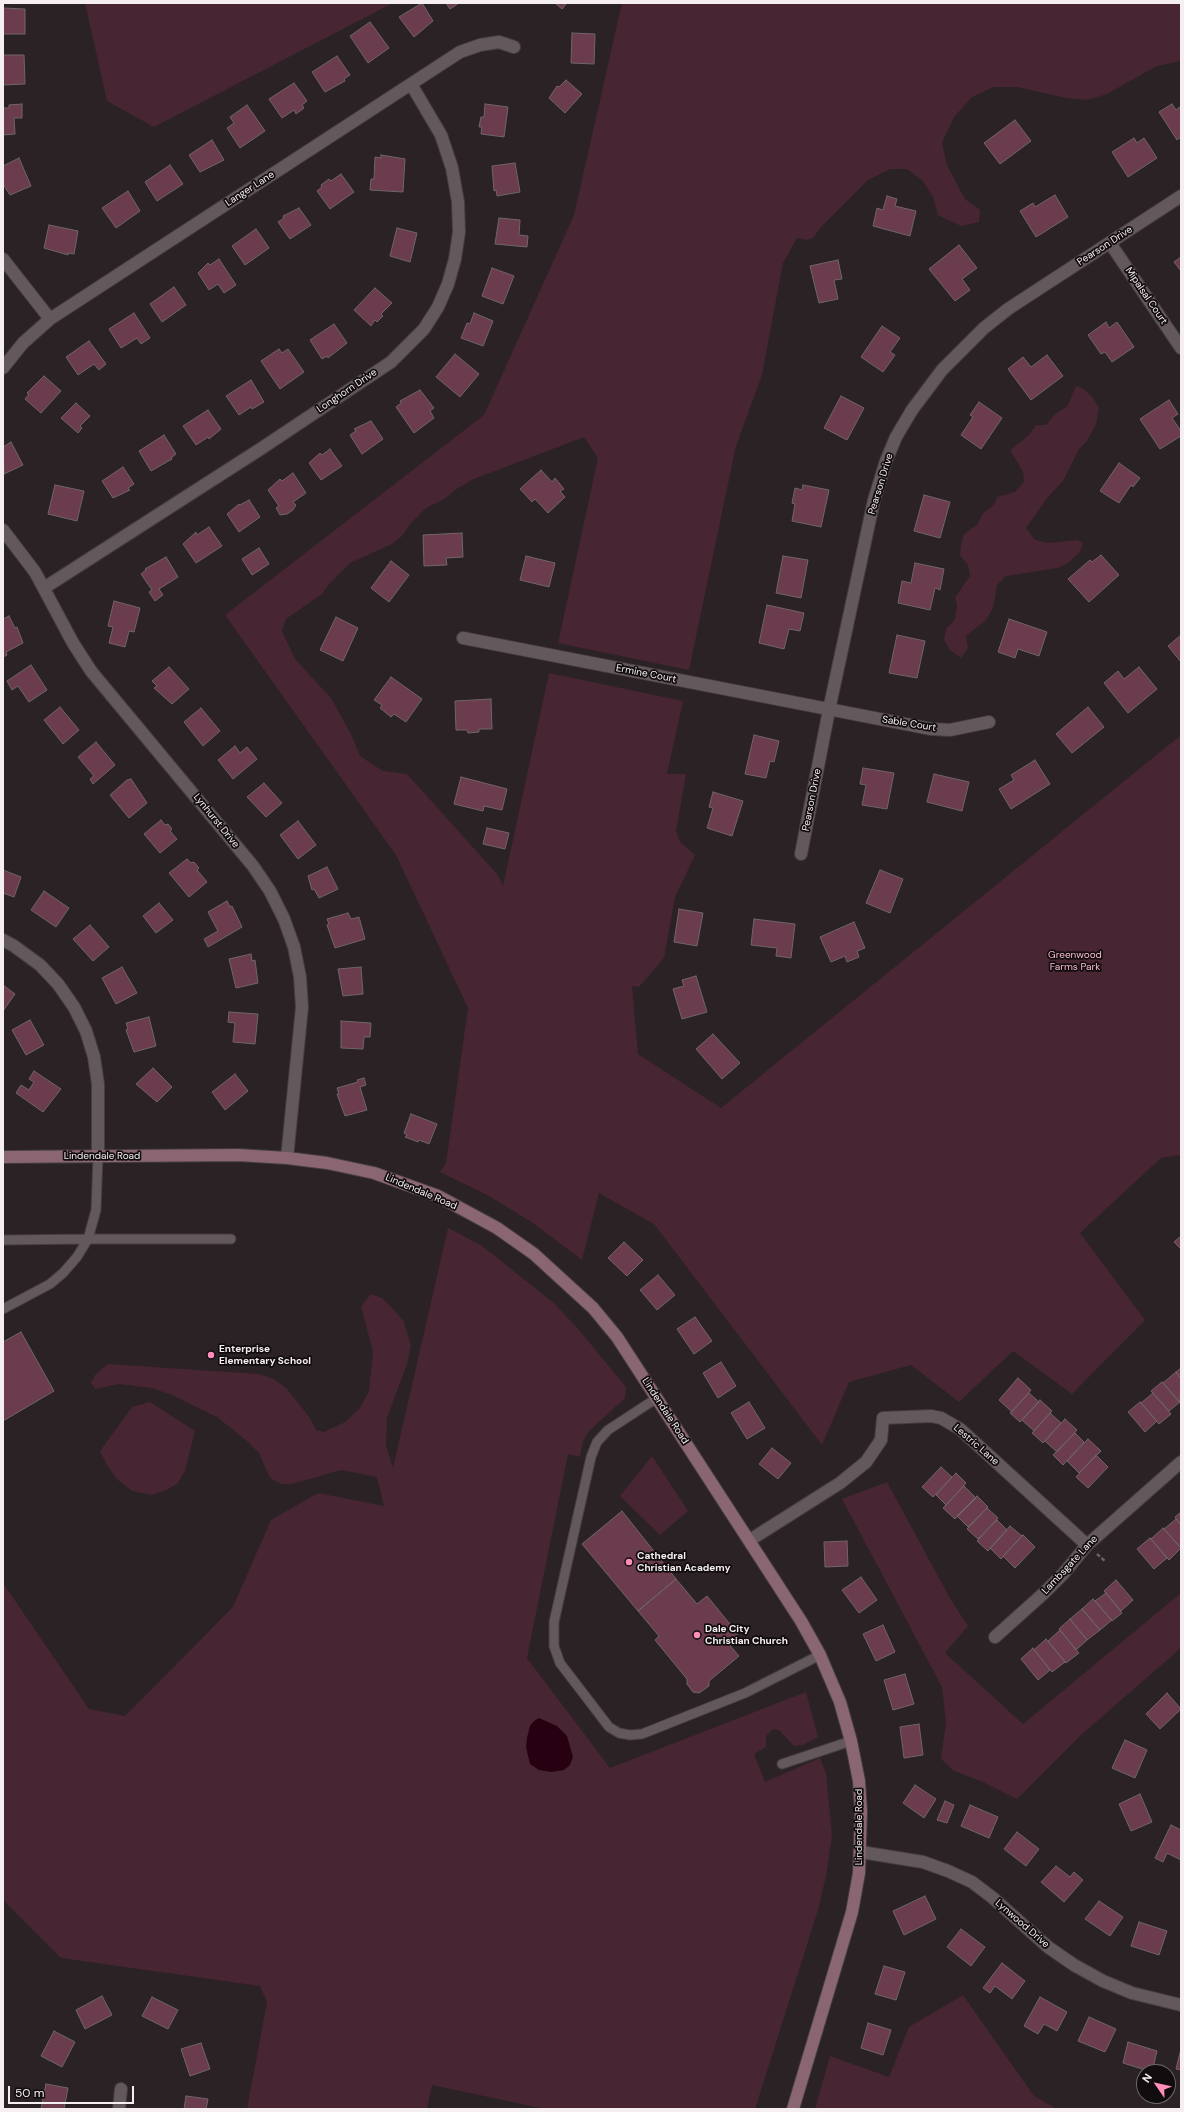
<!DOCTYPE html>
<style>
body{margin:0}
#map{position:relative;width:1184px;height:2112px;overflow:hidden;background:#2b2225;font-family:"DM Sans",sans-serif}
canvas{display:block}
.frame{position:absolute;inset:0;border:4px solid #f5eff1;pointer-events:none}
.north{position:absolute;left:1136px;top:2064px;width:40px;height:40px;box-sizing:border-box;background:#110c0e;border:1px solid #6c6769;border-radius:50%;rotate:304deg;font-size:11px;font-weight:700;line-height:16px;text-align:center;color:#f5eff1}
.north::after{content:'';display:block;margin:auto;width:14px;height:18px;background:#ff8eba;clip-path:polygon(50% 0,100% 100%,50% 72%,0 100%)}
.scale{position:absolute;left:8px;top:2086px;width:126px;height:18px;box-sizing:border-box;border:2px solid #f5eff1;border-top:0;padding-left:5px;font-size:12px;line-height:14px;white-space:nowrap;color:#f5eff1;-webkit-text-stroke:3px #110c0e;paint-order:stroke}
</style>
<div id="map">
<canvas width="1184" height="2112"></canvas>
<div class="frame"></div>
<div class="north">N</div>
<div class="scale">50 m</div>
</div>
<script>
const ctx = document.querySelector('canvas').getContext('2d');
ctx.lineJoin = 'round';
function fill(path, color) { ctx.fillStyle = color; ctx.fill(path, 'evenodd'); }
const toPath = rows => new Path2D(rows.map(r => 'M' + r).join(''));
function strokePath(path, color, width, dash) { ctx.strokeStyle = color; ctx.lineWidth = width; ctx.lineCap = dash ? 'butt' : 'round'; ctx.setLineDash(dash || []); ctx.stroke(path); }
function label(font, color, halo, rows, align = 'center') {
  ctx.font = font + ' "DM Sans",sans-serif'; ctx.lineWidth = 3.5; ctx.setLineDash([]); ctx.textBaseline = 'middle'; ctx.strokeStyle = halo; ctx.fillStyle = color; for (const [text, x, y, turn = 0] of rows) {
    ctx.save(); ctx.translate(x, y); ctx.rotate((+turn || 0) * Math.PI / 180); ctx.textAlign = isNaN(turn) ? turn : align; if (halo) ctx.strokeText(text, 0, 0); ctx.fillText(text, 0, 0); ctx.restore();
  }
}
fill(toPath([
 [85,3,393,3,154,127,107,101],
 [622,3,1181,3,1181,61,1157,66,1107,94,1087,100,1066,98,1017,87,994,87,972,97,954,117,942,143,947,165,965,199,980,210,979,222,961,226,938,215,933,197,923,181,907,169,890,169,868,180,822,226,813,238,806,240,797,238,783,263,762,375,736,446,689,670,558,643,598,458,584,437,474,479,458,488,443,500,426,508,411,523,402,536,392,544,350,563,330,583,322,594,286,619,282,631,295,659,331,698,352,736,360,756,383,771,407,774,497,874,503,886,549,673,683,701,667,774,686,774,676,831,680,842,695,855,675,897,664,958,639,987,632,986,638,1054,721,1108,1181,735,1181,1155,1161,1158,1080,1233,1145,1320,1072,1394,1013,1351,959,1402,911,1365,849,1382,822,1445,654,1224,599,1193,582,1260,533,1223,489,1196,440,1172,446,1163,468,1008,396,855,225,615,484,415,574,215],
 [1076,386,1085,390,1093,398,1099,408,1096,424,1087,441,1079,449,1063,481,1048,497,1026,528,1035,540,1049,543,1077,540,1083,543,1080,552,1068,563,1058,568,1006,576,997,585,993,608,986,620,966,636,968,648,961,658,950,650,944,640,946,629,955,619,957,605,955,597,970,576,968,565,960,556,961,545,964,534,978,524,982,514,994,505,997,497,1015,492,1024,482,1023,472,1010,450,1029,435,1036,425,1046,425,1055,414,1067,407],
 [448,1228,481,1245,555,1304,580,1331,626,1387,625,1398,589,1431,583,1441,580,1457,568,1454,527,1658,610,1768,806,1692,818,1737,803,1745,794,1746,779,1730,773,1729,766,1736,766,1747,754,1754,765,1782,820,1758,826,1773,832,1836,826,1876,818,1910,755,2109,545,2109,432,2085,427,2109,247,2109,267,2002,260,1986,61,1958,3,1900,3,1583,89,1709,125,1716,233,1607,271,1520,318,1493,384,1506,377,1477,341,1470,292,1484,281,1484,270,1478,259,1453,248,1442,217,1417,172,1395,152,1388,119,1384,95,1389,91,1383,95,1375,108,1364,259,1374,274,1379,287,1389,310,1418,316,1430,324,1432,345,1422,360,1408,369,1391,373,1352,361,1306,371,1294,382,1298,395,1311,404,1322,411,1346,407,1364,387,1418,386,1446,393,1468],
 [150,1402,195,1431,185,1471,177,1484,166,1490,152,1495,132,1491,118,1480,108,1467,100,1451,132,1407],
 [652,1456,688,1511,660,1535,620,1496],
 [887,1482,951,1600,968,1626,945,1653,1023,1724,1181,1593,1181,1648,1081,1735,1017,1799,983,1782,954,1771,941,1759,946,1722,942,1687,842,1499],
 [963,1995,1034,2096,1057,2109,815,2109,830,2056,889,2077,909,2027]
]), '#472532');
fill(toPath([
 [539,1718,557,1726,567,1736,573,1757,570,1765,564,1770,551,1772,539,1770,530,1764,526,1747,527,1738,530,1726,534,1721]
]), '#270112');
const building = toPath([
 [422,3,433,21,414,37,399,17,422,3],
 [446,3,459,3,450,9,446,3],
 [555,3,567,3,562,9,555,3],
 [3,8,25,9,25,34,3,34,3,8],
 [370,22,389,48,368,63,350,36,370,22],
 [572,33,595,34,594,64,571,63,572,33],
 [3,55,24,55,25,84,3,85,3,55],
 [337,56,350,75,344,79,345,81,325,92,312,72,337,56],
 [566,80,582,94,565,113,549,98,557,86,559,87,566,80],
 [294,83,307,101,302,105,304,108,296,114,294,110,282,118,269,99,294,83],
 [22,104,22,118,14,118,15,134,3,135,3,108,9,108,9,105,22,104],
 [485,104,508,107,504,137,481,134,482,127,479,127,481,117,484,117,485,104],
 [1172,104,1176,110,1181,106,1181,137,1177,140,1159,112,1172,104],
 [247,105,265,131,240,148,227,128,234,123,230,117,247,105],
 [1015,120,1031,141,1000,164,984,143,1015,120],
 [1134,138,1137,143,1144,138,1157,158,1128,177,1112,152,1134,138],
 [212,140,224,160,200,172,189,155,212,140],
 [381,155,405,159,403,192,370,190,371,179,374,179,375,157,381,158,381,155],
 [19,158,31,186,10,195,3,184,3,166,19,158],
 [515,163,520,192,497,196,496,190,494,191,492,166,515,163],
 [170,165,183,184,157,201,145,182,170,165],
 [341,174,354,192,330,209,317,191,322,187,321,185,329,179,331,181,341,174],
 [128,191,140,211,116,228,102,208,128,191],
 [1055,195,1068,217,1036,237,1020,211,1033,203,1035,207,1055,195],
 [887,196,897,199,895,206,916,211,910,236,873,226,877,208,883,210,887,196],
 [299,208,311,225,290,239,278,222,284,218,283,216,299,208],
 [499,218,520,220,519,235,528,236,527,247,495,244,499,218],
 [49,225,78,231,74,254,68,253,68,255,44,248,49,225],
 [397,228,417,233,410,262,390,256,397,228],
 [256,229,269,248,245,265,232,246,256,229],
 [959,245,977,268,962,279,970,290,955,301,929,269,959,245],
 [1181,257,1181,271,1174,262,1181,257],
 [219,259,236,285,224,293,218,284,209,290,198,273,208,263,210,265,219,259],
 [838,260,842,279,834,280,838,299,819,303,810,266,838,260],
 [492,268,514,276,503,304,482,296,492,268],
 [174,287,186,305,162,322,150,304,174,287],
 [375,288,392,303,381,314,383,316,377,322,375,320,371,326,354,310,375,288],
 [134,313,150,338,141,344,137,338,121,348,109,329,134,313],
 [474,313,493,321,483,346,461,338,467,323,470,324,474,313],
 [1106,322,1109,328,1117,322,1134,347,1112,362,1105,352,1101,354,1088,335,1106,322],
 [334,324,347,343,328,358,327,356,322,359,310,340,334,324],
 [882,326,900,338,890,352,895,355,883,372,861,357,882,326],
 [89,341,106,364,99,370,94,364,78,375,66,357,89,341],
 [279,349,282,353,288,349,304,372,280,389,261,361,279,349],
 [455,354,479,374,460,397,436,377,455,354],
 [1047,355,1063,376,1031,400,1008,369,1023,357,1031,367,1047,355],
 [44,376,61,391,41,413,25,399,29,394,27,393,44,376],
 [251,380,264,402,252,409,251,407,239,415,226,396,251,380],
 [420,390,434,408,430,411,434,418,414,433,396,407,401,403,400,401,420,390],
 [841,396,864,408,847,440,824,428,841,396],
 [1169,400,1178,414,1172,418,1181,431,1181,436,1160,449,1140,419,1169,400],
 [979,402,1002,418,981,449,961,435,973,417,970,415,979,402],
 [76,403,90,416,80,426,82,428,78,433,61,418,76,403],
 [208,410,221,429,209,439,208,437,196,445,183,426,208,410],
 [371,421,383,439,362,454,350,435,356,431,354,429,371,421],
 [164,435,176,454,171,458,172,459,151,471,139,451,164,435],
 [11,442,23,465,4,474,3,447,11,442],
 [330,449,342,466,321,480,309,463,320,453,322,455,330,449],
 [1119,463,1140,478,1133,487,1131,485,1119,503,1100,491,1119,463],
 [123,467,134,484,128,488,130,490,113,498,102,481,123,467],
 [541,470,552,482,555,478,564,489,560,491,565,497,548,513,535,499,532,502,520,489,541,470],
 [293,473,306,493,293,502,296,505,293,510,287,514,280,515,276,508,279,506,268,490,280,479,282,481,293,473],
 [55,485,84,491,77,521,48,514,55,485],
 [803,485,829,490,821,527,792,521,795,504,792,503,795,488,802,490,803,485],
 [924,495,950,502,940,538,914,531,924,495],
 [249,500,260,517,239,532,227,514,239,504,240,505,249,500],
 [209,527,222,546,196,563,183,544,196,532,197,535,209,527],
 [462,533,463,557,446,558,447,565,424,566,423,535,462,533],
 [259,548,269,564,252,575,242,559,259,548],
 [1101,555,1119,575,1089,602,1068,579,1090,560,1092,562,1101,555],
 [526,556,555,563,549,587,520,580,526,556],
 [783,556,808,560,801,598,776,593,783,556],
 [166,557,178,577,159,589,163,595,155,601,149,592,152,590,141,574,146,570,145,569,166,557],
 [391,561,409,575,389,602,371,588,391,561],
 [915,563,944,569,940,590,935,588,930,610,898,603,902,581,911,583,915,563],
 [114,601,140,608,134,632,129,631,125,647,109,643,113,627,108,626,114,601],
 [767,605,804,613,800,631,789,629,784,649,759,643,767,605],
 [9,616,15,628,17,627,23,643,6,652,7,655,3,657,3,619,9,616],
 [336,617,358,628,343,661,320,650,336,617],
 [1009,619,1047,632,1039,656,1018,649,1015,658,998,652,1009,619],
 [897,635,925,641,917,678,889,673,897,635],
 [1181,635,1181,662,1168,646,1181,635],
 [31,665,47,690,29,702,18,686,12,690,7,681,31,665],
 [169,667,189,689,172,704,154,688,157,686,152,681,169,667],
 [1139,667,1157,689,1128,713,1104,683,1118,671,1124,679,1139,667],
 [391,677,422,699,406,722,394,714,391,717,380,708,382,705,374,700,391,677],
 [491,699,492,729,479,729,479,732,468,733,467,730,456,730,455,701,491,699],
 [60,707,79,730,63,744,44,720,60,707],
 [1088,707,1104,727,1072,753,1056,734,1088,707],
 [201,708,220,731,203,746,184,722,201,708],
 [754,735,779,741,774,762,770,761,766,778,745,774,754,735],
 [96,742,115,765,93,784,90,779,94,776,78,757,96,742],
 [235,746,240,753,247,747,257,759,233,779,218,760,235,746],
 [1035,760,1050,784,1011,809,999,789,1014,780,1011,775,1035,760],
 [863,768,894,773,887,809,862,805,866,785,860,784,863,768],
 [934,774,969,782,962,811,927,802,934,774],
 [461,777,507,789,502,810,484,806,483,811,454,804,461,777],
 [131,779,147,803,129,818,110,795,127,780,131,779],
 [264,783,282,803,266,817,247,797,264,783],
 [713,792,743,801,732,836,707,828,713,808,709,807,713,792],
 [161,820,165,825,168,824,172,829,170,831,177,839,160,853,144,834,161,820],
 [298,821,316,845,298,859,280,835,298,821],
 [487,828,509,833,505,849,483,844,487,828],
 [187,859,191,863,194,862,199,868,197,870,207,882,189,897,169,873,187,859],
 [327,867,338,889,319,898,314,889,312,890,308,876,327,867],
 [3,870,21,877,14,897,3,893,3,870],
 [880,870,903,879,890,913,866,903,880,870],
 [44,891,69,908,56,927,31,910,44,891],
 [227,901,230,907,232,906,242,927,208,947,204,939,218,931,208,912,227,901],
 [159,903,173,920,156,933,143,916,159,903],
 [679,909,703,913,697,946,674,942,679,909],
 [348,913,351,919,359,917,365,939,335,948,327,925,329,924,327,919,348,913],
 [754,919,795,924,791,958,776,956,777,948,751,945,754,919],
 [854,922,865,948,857,951,859,957,847,962,845,956,831,962,820,937,854,922],
 [90,925,109,947,93,961,73,939,90,925],
 [251,954,252,961,255,960,258,983,236,988,229,959,251,954],
 [122,967,137,993,116,1004,102,978,122,967],
 [361,967,363,994,343,996,338,969,361,967],
 [696,976,707,1012,682,1019,673,989,684,986,682,980,696,976],
 [3,985,15,994,3,1011,3,985],
 [229,1012,258,1014,255,1044,233,1042,235,1023,228,1022,229,1012],
 [149,1017,156,1046,134,1052,126,1030,128,1029,126,1023,149,1017],
 [30,1020,44,1045,26,1055,12,1030,30,1020],
 [341,1021,371,1023,370,1037,364,1037,363,1049,341,1048,341,1021],
 [713,1034,740,1063,722,1079,696,1049,713,1034],
 [153,1068,172,1087,157,1102,136,1084,153,1068],
 [34,1071,61,1089,43,1112,16,1093,21,1085,29,1090,34,1082,29,1079,34,1071],
 [235,1074,248,1091,225,1110,212,1092,235,1074],
 [364,1078,366,1085,360,1087,367,1110,345,1116,337,1094,339,1094,337,1088,358,1082,357,1080,364,1078],
 [411,1114,437,1124,429,1144,419,1140,418,1142,405,1137,407,1135,404,1133,411,1114],
 [1181,1236,1181,1249,1174,1242,1181,1236],
 [624,1242,643,1260,627,1276,608,1258,624,1242],
 [658,1275,675,1295,657,1310,640,1290,658,1275],
 [695,1317,712,1341,694,1354,677,1329,695,1317],
 [21,1332,54,1391,3,1421,3,1342,21,1332],
 [721,1362,736,1386,718,1398,703,1373,721,1362],
 [1181,1368,1181,1379,1176,1372,1181,1368],
 [1176,1372,1181,1379,1180,1403,1163,1383,1176,1372],
 [1018,1378,1031,1390,1012,1412,999,1400,1018,1378],
 [1162,1382,1180,1402,1169,1411,1151,1391,1162,1382],
 [1029,1393,1039,1402,1020,1422,1010,1413,1029,1393],
 [1153,1393,1171,1414,1159,1424,1141,1403,1153,1393],
 [1040,1400,1052,1411,1034,1431,1022,1420,1040,1400],
 [749,1402,765,1428,747,1439,731,1413,749,1402],
 [1140,1402,1157,1421,1145,1432,1128,1412,1140,1402],
 [1050,1413,1061,1423,1043,1443,1032,1433,1050,1413],
 [1065,1419,1077,1430,1057,1452,1045,1441,1065,1419],
 [1075,1433,1084,1442,1063,1465,1053,1455,1075,1433],
 [1088,1439,1101,1451,1079,1473,1067,1461,1088,1439],
 [772,1448,791,1463,778,1479,759,1464,772,1448],
 [1096,1455,1108,1467,1088,1488,1076,1477,1096,1455],
 [941,1467,952,1477,933,1497,922,1487,941,1467],
 [956,1473,966,1483,946,1505,936,1495,956,1473],
 [964,1486,976,1498,955,1519,943,1508,964,1486],
 [977,1496,988,1507,968,1527,957,1516,977,1496],
 [987,1508,998,1518,978,1539,967,1529,987,1508],
 [622,1511,676,1579,638,1611,582,1544,622,1511],
 [1181,1512,1181,1525,1175,1517,1181,1512],
 [1176,1519,1181,1525,1181,1548,1164,1529,1176,1519],
 [997,1520,1007,1530,988,1551,977,1541,997,1520],
 [1010,1526,1022,1536,1001,1559,990,1548,1010,1526],
 [1163,1528,1181,1548,1169,1560,1151,1539,1163,1528],
 [1023,1535,1035,1547,1015,1568,1003,1556,1023,1535],
 [1150,1538,1167,1558,1154,1569,1137,1549,1150,1538],
 [847,1541,848,1566,825,1567,824,1542,847,1541],
 [861,1577,877,1600,859,1613,842,1590,861,1577],
 [676,1579,697,1604,707,1596,738,1634,727,1642,739,1656,709,1681,709,1686,699,1693,693,1692,687,1684,687,1679,655,1640,659,1636,638,1611,676,1579],
 [1116,1580,1133,1600,1121,1611,1104,1591,1116,1580],
 [1106,1593,1122,1613,1112,1621,1095,1601,1106,1593],
 [1093,1599,1112,1620,1100,1630,1082,1609,1093,1599],
 [1082,1609,1100,1630,1087,1640,1070,1619,1082,1609],
 [1070,1619,1087,1640,1076,1650,1059,1629,1070,1619],
 [883,1625,895,1652,876,1661,863,1634,883,1625],
 [1060,1630,1079,1653,1066,1663,1048,1641,1060,1630],
 [1046,1639,1065,1662,1052,1672,1034,1650,1046,1639],
 [1033,1648,1050,1670,1038,1680,1021,1659,1033,1648],
 [905,1674,914,1704,893,1710,884,1680,905,1674],
 [1167,1693,1181,1709,1160,1729,1146,1714,1167,1693],
 [919,1724,923,1755,904,1758,900,1727,919,1724],
 [1125,1740,1147,1750,1135,1778,1112,1768,1125,1740],
 [915,1785,936,1799,924,1818,903,1803,915,1785],
 [1140,1794,1152,1822,1131,1831,1119,1804,1140,1794],
 [945,1801,954,1805,947,1823,937,1820,945,1801],
 [970,1805,998,1817,989,1838,961,1826,970,1805],
 [1171,1825,1181,1830,1181,1860,1167,1853,1163,1862,1155,1858,1171,1825],
 [1017,1832,1039,1849,1026,1866,1004,1849,1017,1832],
 [1056,1866,1070,1877,1074,1872,1083,1880,1064,1902,1041,1882,1056,1866],
 [925,1896,936,1919,904,1935,893,1911,925,1896],
 [1099,1901,1123,1917,1110,1936,1085,1919,1099,1901],
 [1139,1922,1167,1931,1159,1955,1131,1946,1139,1922],
 [961,1929,985,1947,971,1966,947,1947,961,1929],
 [1002,1963,1025,1981,1012,1999,995,1986,990,1993,983,1988,1002,1963],
 [884,1966,905,1972,896,2000,875,1994,884,1966],
 [102,1996,112,2015,85,2029,76,2010,102,1996],
 [152,1997,178,2010,168,2029,142,2016,152,1997],
 [1040,1997,1067,2012,1057,2031,1044,2024,1038,2034,1024,2026,1040,1997],
 [1089,2017,1116,2029,1105,2052,1078,2041,1089,2017],
 [868,2023,891,2030,883,2055,861,2048,868,2023],
 [54,2031,75,2042,62,2067,41,2056,54,2031],
 [1128,2042,1157,2051,1152,2072,1123,2063,1128,2042],
 [201,2043,210,2069,190,2076,181,2049,201,2043],
 [1181,2049,1181,2070,1176,2069,1181,2049],
 [46,2084,68,2088,64,2109,41,2109,46,2084],
 [186,2096,208,2099,206,2109,184,2109,186,2096]
]);
fill(building, '#6a3c4d');
strokePath(building, '#706568', 1);
const lane = toPath([
 [98,1156,96,1210,88,1239,231,1239],
 [3,1240,88,1239,77,1257,63,1273,50,1284,3,1309],
 [657,1398,608,1430,597,1442,591,1457,554,1622,554,1646,560,1663,609,1727,619,1733,630,1735,642,1734,745,1693,820,1655],
 [782,1764,851,1741]
]);
const street = toPath([
 [1110,243,1181,348],
 [3,259,50,319],
 [3,368,23,343,50,319,460,52,480,45,499,42,514,47],
 [3,530,35,572,73,643,91,671,253,866,270,891,284,919,294,947,300,977,302,1007,287,1158],
 [44,588,262,448,391,362,424,329,438,307,448,284,455,259,459,232,458,202,452,168,441,135,411,84],
 [463,638,931,729,950,730,989,722],
 [801,854,829,710,874,500,886,461,896,437,912,410,942,370,984,328,1008,309,1181,196],
 [3,940,14,946,40,965,58,984,74,1007,86,1031,94,1057,98,1084,98,1156],
 [750,1540,840,1483,866,1462,881,1440,883,1418,931,1416,941,1418,960,1429,1087,1545],
 [995,1637,1044,1593,1064,1573,1087,1545,1181,1462],
 [861,1852,923,1862,948,1871,972,1882,993,1898,1048,1947,1074,1965,1103,1981,1132,1993,1181,2005],
 [119,2109,121,2089]
]);
const secondary = toPath([
 [3,1157,238,1155,287,1158,327,1163,374,1173,438,1196,497,1228,534,1254,593,1308,617,1337,801,1621,820,1655,840,1702,851,1741,859,1781,861,1811,859,1873,852,1912,793,2109]
]);
strokePath(lane, '#453d40', 11);
strokePath(street, '#453d40', 14);
strokePath(secondary, '#453d40', 14);
strokePath(toPath([
 [1097,1554,1106,1562]
]), '#6a6265', 2.5, [4, 2]);
strokePath(lane, '#63585b', 9);
strokePath(street, '#63585b', 12);
strokePath(secondary, '#8a6672', 12);
for (const [x, y, r, color] of [
 [211,1355,4,"#ff8eba"],
 [629,1562,4,"#ff8eba"],
 [697,1635,4,"#ff8eba"]
]) { const dot = new Path2D(); dot.arc(x, y, r, 0, 2 * Math.PI); ctx.fillStyle = color; ctx.fill(dot); strokePath(dot, '#110c0e', 1.5); }
label('10px', '#f5eff1', '#110c0e', [
 ["Langer Lane",250,189,-33],
 ["Pearson Drive",1105,246,-33],
 ["Mipalsal Court",1146,296,56],
 ["Longhorn Drive",347,391,-34],
 ["Pearson Drive",881,484,-73],
 ["Ermine Court",646,674,11],
 ["Sable Court",909,724,9],
 ["Pearson Drive",812,800,-79],
 ["Lynhurst Drive",216,821,51],
 ["Lindendale Road",102,1156],
 ["Lindendale Road",421,1192,23],
 ["Lindendale Road",665,1411,57],
 ["Lestric Lane",976,1445,41],
 ["Lambsgate Lane",1070,1565,-47],
 ["Lindendale Road",859,1827,-90],
 ["Lynwood Drive",1022,1924,41]
]);
label('10px', '#fcbcd2', '#110c0e', [
 ["Greenwood",1075,955],
 ["Farms Park",1075,967]
]);
label('bold 10px', '#f5eff1', '#110c0e', [
 ["Enterprise",219,1349],
 ["Elementary School",219,1361],
 ["Cathedral",637,1556],
 ["Christian Academy",637,1568],
 ["Dale City",705,1629],
 ["Christian Church",705,1641]
], 'left');
</script>
